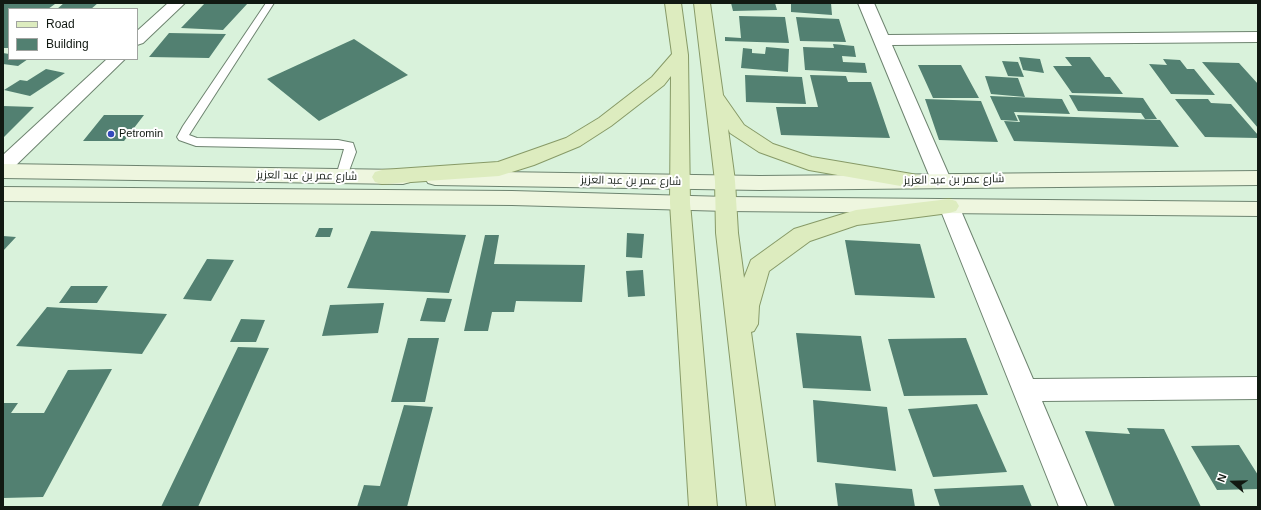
<!DOCTYPE html>
<meta charset="utf-8">
<style>
body{margin:0}
#map{position:relative;width:1261px;height:510px;overflow:hidden;background:#d9f2db;font-family:Helvetica,sans-serif}
canvas{display:block}
.frame{position:absolute;inset:0;border:4px solid #111912;pointer-events:none}
.legend{position:absolute;left:8px;top:8px;width:130px;height:52px;box-sizing:border-box;background:#fff;border:1px solid #a0a3a0;margin:0;padding:5px 7px;list-style:none;font-size:12px;color:#111912}
.legend li{display:flex;align-items:center;gap:8px;height:20px}
.legend b{width:20px;border:1px solid #a0a3a0}
.north{position:absolute;left:1213px;top:462px;width:40px;height:40px;-webkit-text-stroke:3px #fff;paint-order:stroke;rotate:290deg;font-size:11px;font-weight:700;line-height:16px;text-align:center;color:#111912}
.north::after{content:'';display:block;margin:auto;width:14px;height:18px;background:#111912;clip-path:polygon(50% 0,100% 100%,50% 72%,0 100%)}
</style>
<div id="map">
<canvas width="1261" height="510"></canvas>
<div class="frame"></div>
<ul class="legend">
<li><b style="height:5px;background:#ddecbf"></b>Road</li>
<li><b style="height:11px;background:#528071"></b>Building</li>
</ul>
<div class="north">N</div>
</div>
<script>
const ctx = document.querySelector('canvas').getContext('2d');
ctx.lineJoin = 'round';
function fill(path, color) { ctx.fillStyle = color; ctx.fill(path, 'evenodd'); }
const toPath = rows => new Path2D(rows.map(r => 'M' + r).join(''));
function strokePath(path, color, width, dash) { ctx.strokeStyle = color; ctx.lineWidth = width; ctx.lineCap = dash ? 'butt' : 'round'; ctx.setLineDash(dash || []); ctx.stroke(path); }
function label(font, color, halo, rows, align = 'center') {
  ctx.font = font + ' Helvetica,Cairo,sans-serif'; ctx.lineWidth = 4; ctx.setLineDash([]); ctx.textBaseline = 'middle'; ctx.strokeStyle = halo; ctx.fillStyle = color; for (const [text, x, y, turn = 0] of rows) {
    ctx.save(); ctx.translate(x, y); ctx.rotate((+turn || 0) * Math.PI / 180); ctx.textAlign = isNaN(turn) ? turn : align; if (halo) ctx.strokeText(text, 0, 0); ctx.fillText(text, 0, 0); ctx.restore();
  }
}
fill(toPath([
 [3,3,41,3,55,4,48,9,9,9,9,48,3,48],
 [64,3,98,3,91,9,57,9],
 [205,3,248,3,223,30,181,28],
 [731,3,775,3,777,10,733,11],
 [791,3,831,3,832,15,791,12],
 [739,16,785,17,789,43,725,41,725,37,741,38],
 [796,17,839,19,846,42,800,41],
 [169,33,226,34,209,58,149,57],
 [354,39,408,75,319,121,267,79],
 [833,44,854,46,856,57,842,56,843,62,865,63,867,73,805,70,803,47,834,48],
 [766,47,789,49,788,72,741,68,743,48,752,49,752,53,765,54],
 [3,53,9,54,9,59,28,59,18,66,3,64],
 [1019,57,1040,59,1044,73,1023,70],
 [1065,57,1090,57,1105,77,1110,77,1123,94,1072,93,1053,66,1072,66],
 [1163,59,1180,60,1187,69,1194,69,1215,95,1171,94,1149,64,1167,65],
 [1002,61,1018,62,1024,77,1008,76],
 [1202,62,1239,63,1258,84,1258,128],
 [918,65,961,65,979,98,933,98],
 [46,69,65,73,30,96,4,90,20,80,27,81],
 [745,75,802,77,806,104,746,102],
 [810,75,846,76,848,82,871,82,890,138,781,135,776,107,818,107],
 [985,76,1018,78,1025,97,991,94],
 [1069,95,1143,98,1157,119,1145,119,1141,113,1078,111],
 [990,96,1062,99,1070,114,1014,112,1018,121,1001,120],
 [925,99,981,101,998,142,939,140],
 [1175,99,1208,99,1211,103,1231,104,1258,135,1258,138,1205,137],
 [3,106,34,107,3,138],
 [104,115,144,115,124,141,83,141],
 [1017,115,1160,120,1179,147,1014,141,1004,121,1020,122],
 [319,228,333,228,330,237,315,237],
 [371,231,466,235,449,293,347,288],
 [627,233,644,234,642,258,626,257],
 [485,235,499,235,494,264,585,265,582,302,516,301,514,312,492,312,488,331,464,331],
 [3,236,16,237,3,251],
 [845,240,920,244,935,298,855,295],
 [207,259,234,260,211,301,183,299],
 [643,270,645,296,628,297,626,271],
 [71,286,108,286,97,303,59,303],
 [427,298,452,299,445,322,420,321],
 [384,303,378,333,322,336,330,305],
 [47,307,167,314,142,354,16,346],
 [241,319,265,320,256,342,230,342],
 [796,333,861,336,871,391,803,388],
 [408,338,439,338,425,402,391,402],
 [966,338,988,395,904,396,888,339],
 [238,347,269,348,198,507,161,507],
 [112,369,43,497,3,498,3,403,18,403,11,413,44,413,68,370],
 [813,400,887,407,896,471,817,462],
 [977,404,1007,472,933,477,908,409],
 [404,405,433,407,407,507,357,507,364,485,380,486],
 [1127,428,1164,429,1201,507,1115,507,1085,431,1130,434],
 [1239,445,1258,475,1258,489,1217,490,1191,446],
 [835,483,912,489,915,507,838,507],
 [1023,485,1032,507,940,507,934,489]
]), '#528071');
const lane = toPath([
 [266,3,274,3,189,135,197,138,338,140,353,143,356,152,346,179,342,180,336,176,344,149,196,146,179,140,177,137,183,126,266,3]
]);
const street = toPath([
 [168,3,185,3,143,43,137,45,137,31,168,3],
 [858,3,874,3,888,35,1258,32,1258,42,892,45,951,180,948,185,941,187,934,185,931,180,858,3],
 [107,59,125,59,10,171,3,173,3,155,107,59],
 [949,199,956,201,959,206,1033,379,1258,377,1258,399,1042,401,1087,507,1059,507,939,206,942,201,949,199]
]);
const secondary = toPath([
 [3,164,403,170,410,172,413,177,410,182,403,184,3,178,3,164],
 [435,171,760,176,1258,171,1258,185,760,190,435,185,428,183,425,178,428,173,435,171],
 [3,187,512,191,727,197,1258,202,1258,216,727,211,512,205,3,201,3,187]
]);
const primary = toPath([
 [665,3,681,3,688,55,690,203,717,507,689,507,670,203,671,76,664,85,611,126,580,146,534,165,499,176,382,184,375,182,372,177,375,172,382,170,498,162,566,138,599,118,652,77,672,54,665,3],
 [694,3,710,3,723,95,744,125,773,144,812,157,912,174,919,176,922,181,919,186,912,188,809,170,759,152,730,133,728,129,735,181,738,233,744,278,751,260,794,229,856,210,949,199,956,201,959,206,956,211,949,213,857,225,810,241,769,271,759,306,758,324,754,331,751,332,775,507,747,507,716,233,715,181,694,3]
]);
strokePath(lane, '#6e8470', 2);
strokePath(street, '#6e8470', 2);
strokePath(secondary, '#6e8470', 2);
strokePath(primary, '#879a67', 2);
fill(lane, '#fff');
fill(street, '#fff');
fill(secondary, '#eef6df');
fill(primary, '#ddecbf');
for (const [x, y, r, color] of [
 [111,134,4,"#354abc"]
]) { const dot = new Path2D(); dot.arc(x, y, r, 0, 2 * Math.PI); ctx.fillStyle = color; ctx.fill(dot); strokePath(dot, '#fff', 1.5); }
label('11px', '#111912', '#fff', [
 ["Petromin",119,134]
], 'left');
label('11px', '#111912', '#fff', [
 ["شارع عمر بن عبد العزيز",307,176,1],
 ["شارع عمر بن عبد العزيز",954,180,-1],
 ["شارع عمر بن عبد العزيز",631,181,1]
]);
</script>
